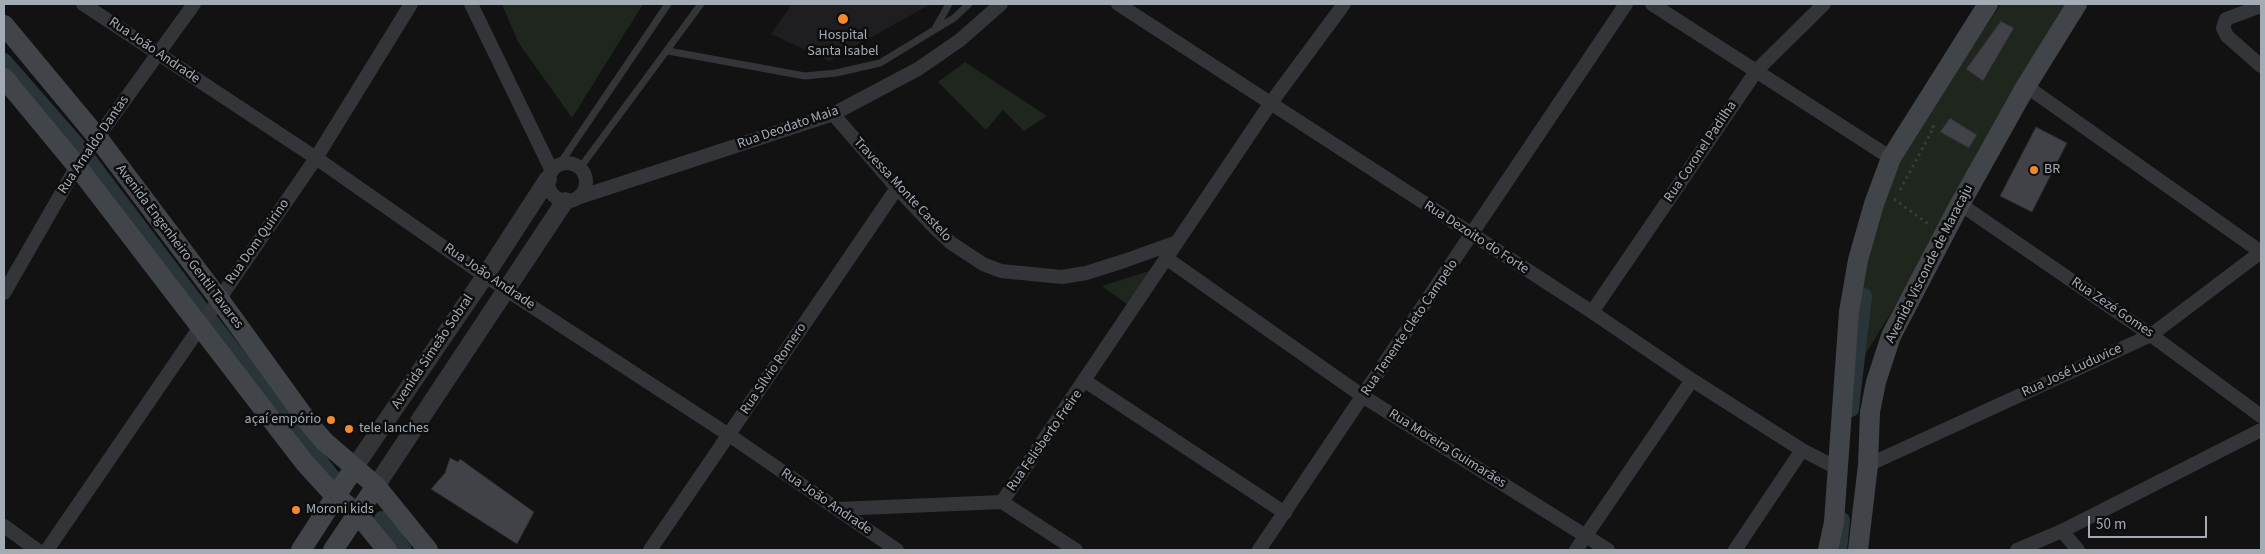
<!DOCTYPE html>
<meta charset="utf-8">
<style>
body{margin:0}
#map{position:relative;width:2265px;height:554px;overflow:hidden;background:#121213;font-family:"Source Sans 3",sans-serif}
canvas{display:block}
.frame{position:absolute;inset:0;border:5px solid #a3abb4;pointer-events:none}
.scale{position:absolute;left:2088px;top:516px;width:119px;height:22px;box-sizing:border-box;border:2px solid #a3abb4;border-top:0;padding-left:6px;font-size:15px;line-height:18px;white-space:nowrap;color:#a3abb4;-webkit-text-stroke:4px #0d0d0e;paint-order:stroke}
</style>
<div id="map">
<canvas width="2265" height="554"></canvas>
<div class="frame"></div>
<div class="scale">50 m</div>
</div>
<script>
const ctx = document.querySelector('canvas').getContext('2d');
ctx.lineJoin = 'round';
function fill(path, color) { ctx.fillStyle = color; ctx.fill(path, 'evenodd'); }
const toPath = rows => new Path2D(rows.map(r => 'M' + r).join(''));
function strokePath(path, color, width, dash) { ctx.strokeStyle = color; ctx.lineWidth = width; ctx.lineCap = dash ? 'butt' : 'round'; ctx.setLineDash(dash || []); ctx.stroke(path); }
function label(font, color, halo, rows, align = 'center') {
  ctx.font = font + ' "Source Sans 3",sans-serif'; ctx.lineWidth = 5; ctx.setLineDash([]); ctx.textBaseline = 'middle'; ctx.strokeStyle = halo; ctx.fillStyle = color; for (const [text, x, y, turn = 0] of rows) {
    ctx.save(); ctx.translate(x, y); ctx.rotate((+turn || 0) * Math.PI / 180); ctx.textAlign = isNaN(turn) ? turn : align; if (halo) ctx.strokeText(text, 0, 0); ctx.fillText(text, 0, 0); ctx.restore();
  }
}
fill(toPath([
 [792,4,931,4,829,61,771,34]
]), '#1e1e20');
fill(toPath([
 [502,4,643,4,572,118,518,42],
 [2001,4,2068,4,1945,224,1862,360,1869,296,1860,294,1876,214,1887,185,1924,120],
 [965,62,1047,116,1024,131,1003,110,986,130,938,82],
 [1152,270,1128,305,1102,286]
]), '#1e261e');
strokePath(toPath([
 [4,61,79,147,199,306,336,482],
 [1851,409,1864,296],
 [382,519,404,550],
 [1839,550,1842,520]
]), '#2a3539', 16);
const building = toPath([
 [2001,21,2014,28,1983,81,1966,69,2001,21],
 [1950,118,1977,135,1969,148,1940,132,1950,118],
 [2036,127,2067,143,2032,212,2000,196,2036,127],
 [450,458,458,462,460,459,534,512,517,544,431,489,445,473,450,458]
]);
fill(building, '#414247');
strokePath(building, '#2c2c30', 1);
strokePath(toPath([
 [1900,190,1934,127,1931,126],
 [1894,199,1931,226]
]), '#393c3f', 3, [2.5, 4]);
strokePath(toPath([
 [936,27,949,4],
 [668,51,805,76,836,73,880,63,954,18,969,4],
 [559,165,668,4],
 [580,168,701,4]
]), '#333538', 7);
strokePath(toPath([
 [83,4,316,158,485,276,729,435,897,550],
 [471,4,552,171],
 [1118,4,1592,312,1692,380,1802,450,1837,468],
 [1652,4,1891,158],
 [2261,6,2226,19,2223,28,2227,36,2261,66],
 [2026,86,2261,252],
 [833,114,897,188,935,228,951,243,983,264,1001,271,1062,277,1086,273,1124,261,1177,242],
 '548 182a19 19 0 1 1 38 0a19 19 0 1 1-38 0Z',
 [580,197,833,114,918,69,960,40,1001,4],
 [1960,204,2151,335,2261,416],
 [1166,258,1364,397,1608,550],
 [4,293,77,166,194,4],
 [1592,312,1757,70,1824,4],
 [1085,381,1285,513],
 [1868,465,2151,335,2261,252],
 [1002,502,1270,104,1344,4],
 [1002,502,1076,550],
 [838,509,1002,502],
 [4,526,37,550],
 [2062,531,2078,550],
 [47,550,316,158,411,4],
 [650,550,897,188],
 [1259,550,1626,4],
 [1576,550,1692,380],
 [1735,550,1802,450],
 [2017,550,2062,531,2261,430]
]), '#333538', 14);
strokePath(toPath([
 [354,468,485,276,548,179],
 [376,486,565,201]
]), '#333538', 18);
strokePath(toPath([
 [4,25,98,138,219,299,311,426,325,442,376,486,428,550],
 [4,78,77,166,304,462,335,496,357,513,387,550],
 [301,550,354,468],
 [333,550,376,486],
 [1828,550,1834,522,1849,312,1858,260,1874,204,1891,158,1988,4],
 [1858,550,1868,465,1870,412,1876,382,1891,336,1960,204,2026,86,2077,4]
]), '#414448', 20);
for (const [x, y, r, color] of [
 [843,19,6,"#f18b2c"],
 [2034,170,5,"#f18b2c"],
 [331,420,5,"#f18b2c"],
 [349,429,5,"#f18b2c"],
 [296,510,5,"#f18b2c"]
]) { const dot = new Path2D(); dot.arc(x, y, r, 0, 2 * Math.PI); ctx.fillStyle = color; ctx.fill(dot); strokePath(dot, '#0d0d0e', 2); }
label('14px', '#a3abb4', '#0d0d0e', [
 ["Hospital",843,36,"center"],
 ["Santa Isabel",843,52,"center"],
 ["BR",2044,170],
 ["açaí empório",321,420,"right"],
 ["tele lanches",359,429],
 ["Moroni kids",306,510]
], 'left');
label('14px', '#a3abb4', '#0d0d0e', [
 ["Rua João Andrade",154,51,34],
 ["Rua Deodato Maia",788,128,-19],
 ["Rua Arnaldo Dantas",94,145,-56],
 ["Rua Coronel Padilha",1701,152,-56],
 ["Travessa Monte Castelo",902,190,47],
 ["Rua Dezoito do Forte",1476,238,33],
 ["Rua Dom Quirino",258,242,-55],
 ["Avenida Engenheiro Gentil Tavares",179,247,53],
 ["Avenida Visconde de Maracaju",1930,264,-63],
 ["Rua João Andrade",489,277,34],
 ["Rua Zezé Gomes",2112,308,34],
 ["Rua Tenente Cleto Campelo",1410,328,-56],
 ["Avenida Simeão Sobral",433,352,-56],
 ["Rua Sílvio Romero",774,369,-56],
 ["Rua José Luduvice",2072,371,-25],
 ["Rua Felisberto Freire",1045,441,-55],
 ["Rua Moreira Guimarães",1447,449,32],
 ["Rua João Andrade",826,502,34]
]);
</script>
